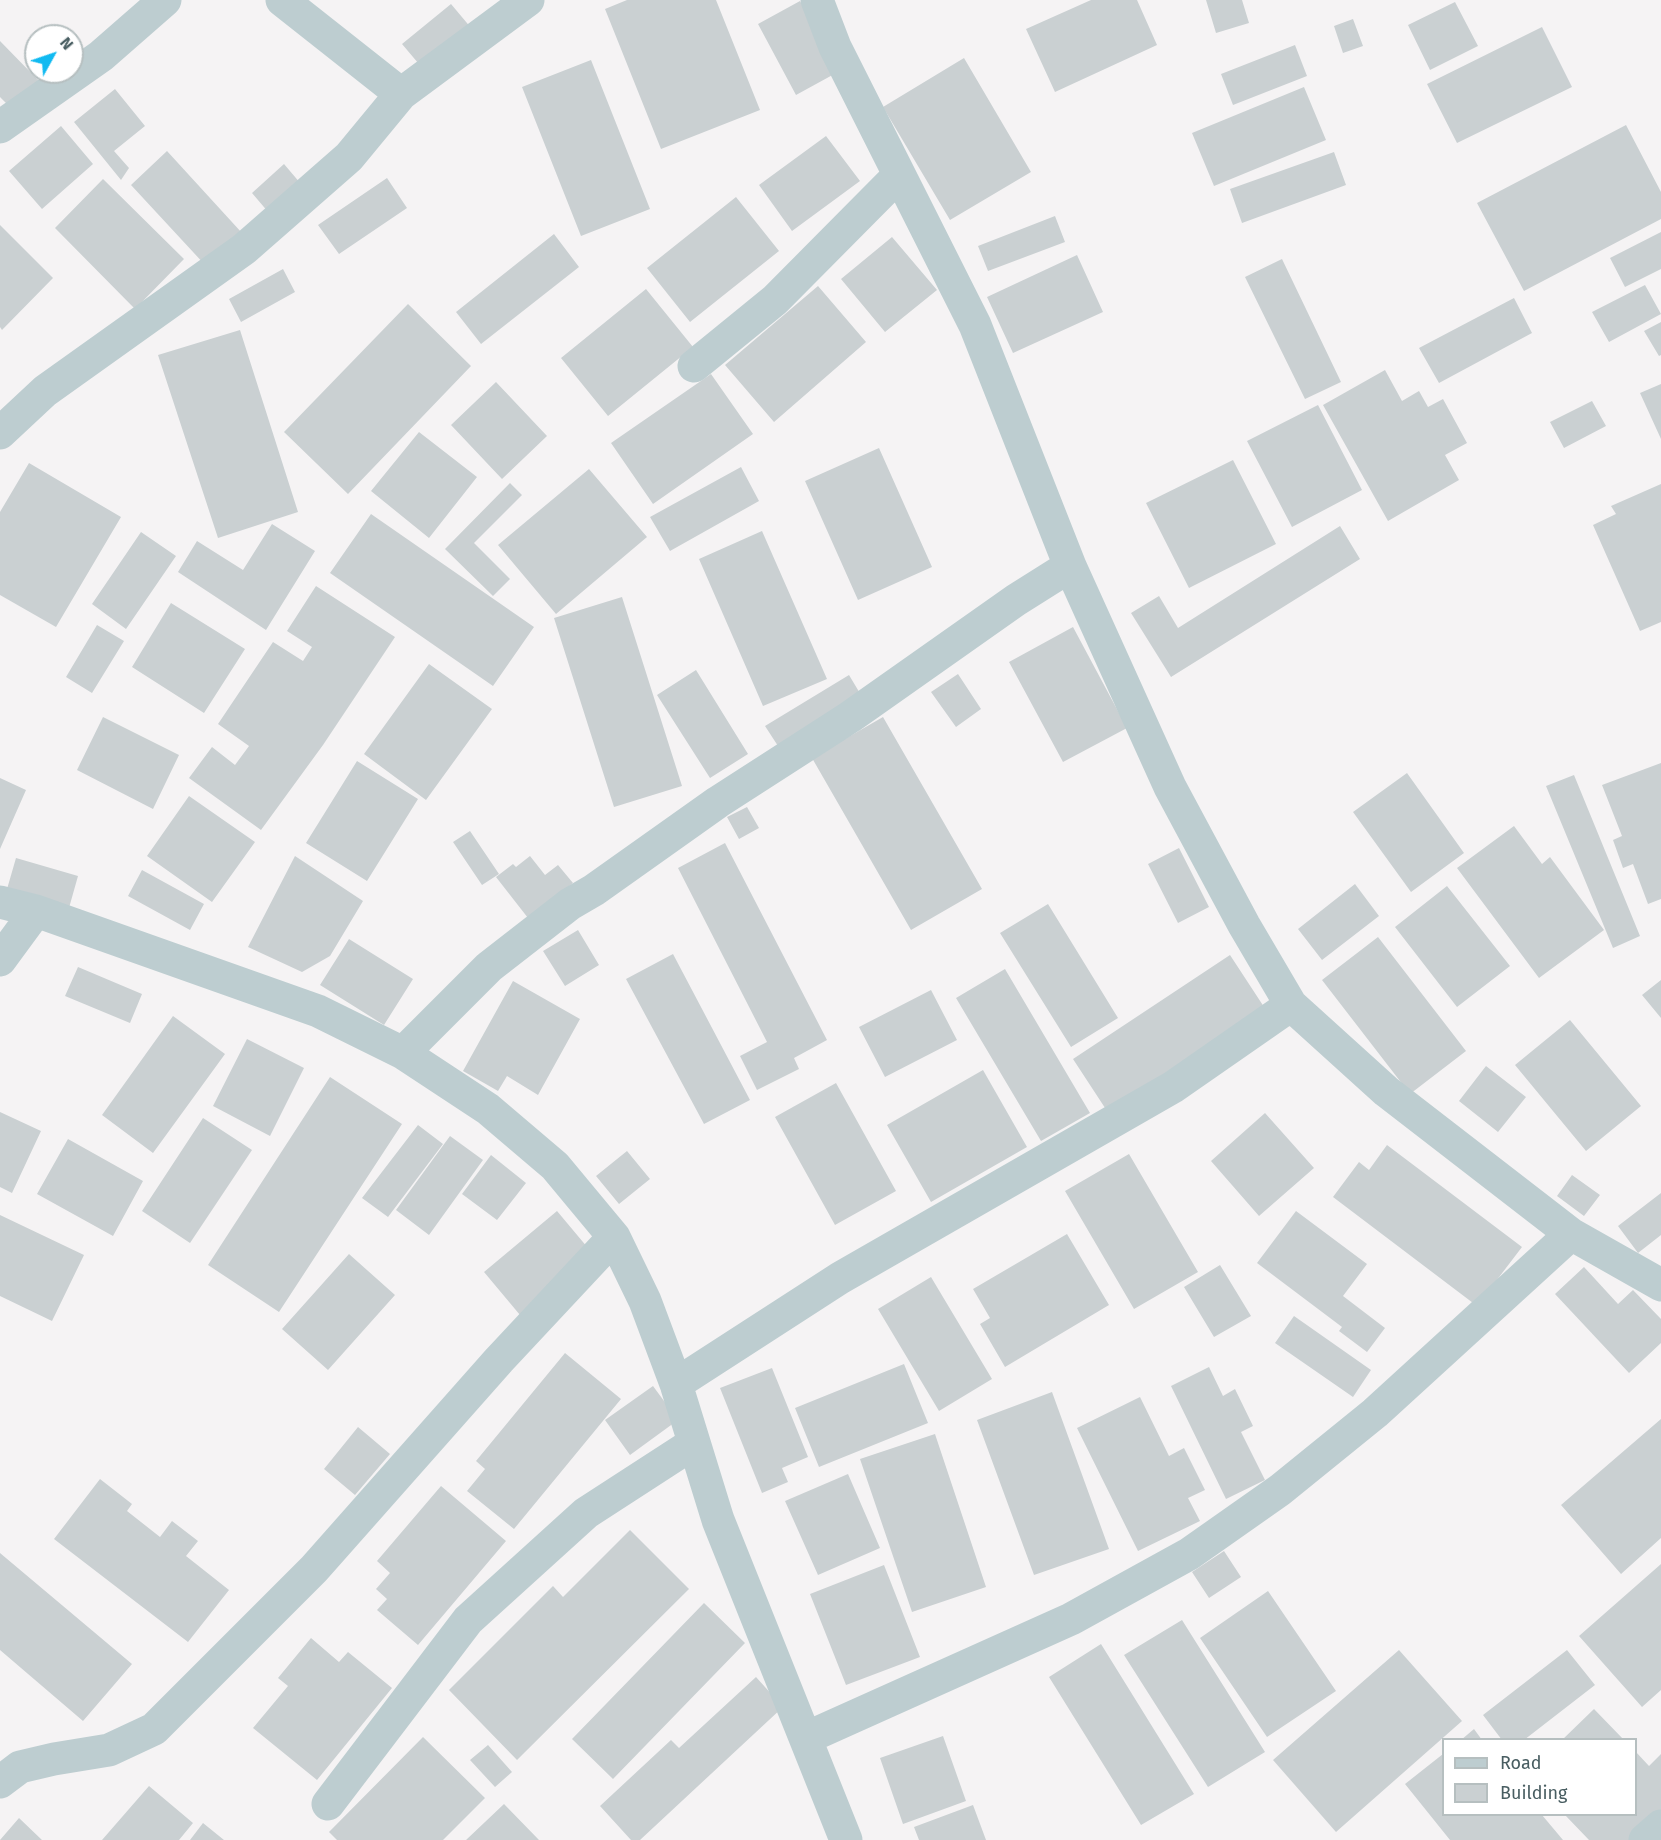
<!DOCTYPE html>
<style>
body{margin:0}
#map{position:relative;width:1661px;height:1840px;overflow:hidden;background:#f5f3f4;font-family:"Fira Sans",sans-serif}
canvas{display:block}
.legend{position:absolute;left:1442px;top:1738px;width:195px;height:78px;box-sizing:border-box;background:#fff;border:2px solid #b6bfc0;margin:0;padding:8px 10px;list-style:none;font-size:18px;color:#495e62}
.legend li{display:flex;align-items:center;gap:12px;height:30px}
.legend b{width:30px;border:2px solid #b6bfc0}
.north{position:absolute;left:24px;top:24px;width:60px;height:60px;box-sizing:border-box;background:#fff;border:2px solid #b6bfc0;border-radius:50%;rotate:50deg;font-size:16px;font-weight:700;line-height:24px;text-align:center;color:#495e62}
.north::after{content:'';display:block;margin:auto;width:21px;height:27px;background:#11baf1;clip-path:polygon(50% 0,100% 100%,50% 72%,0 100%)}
</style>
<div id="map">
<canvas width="1661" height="1840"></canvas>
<ul class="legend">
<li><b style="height:8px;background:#bdcdd0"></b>Road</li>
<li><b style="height:16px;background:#cad0d2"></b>Building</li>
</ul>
<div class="north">N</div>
</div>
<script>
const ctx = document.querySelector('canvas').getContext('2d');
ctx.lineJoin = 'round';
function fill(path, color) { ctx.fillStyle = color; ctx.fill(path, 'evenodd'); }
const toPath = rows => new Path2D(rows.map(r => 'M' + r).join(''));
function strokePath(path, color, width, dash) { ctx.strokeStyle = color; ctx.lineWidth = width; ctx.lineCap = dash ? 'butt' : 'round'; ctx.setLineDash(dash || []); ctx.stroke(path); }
fill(toPath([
 [627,0,716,0,760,110,661,149,605,9],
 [1091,0,1137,0,1157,45,1055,92,1026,29],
 [1206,0,1242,0,1249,23,1216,33],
 [800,1,838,72,796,95,758,24],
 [1455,2,1478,46,1430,70,1408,25],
 [451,4,472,29,424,70,402,44],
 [1353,19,1363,46,1343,53,1334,26],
 [1542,27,1572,87,1457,143,1427,84],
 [0,41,39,81,11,108,0,97],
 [1295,45,1307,76,1233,105,1221,74],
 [964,58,1031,172,950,220,883,107],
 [591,60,650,209,581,236,522,87],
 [1304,87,1326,140,1214,186,1192,133],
 [115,89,145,126,114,151,129,168,121,180,74,122],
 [1626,125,1661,192,1661,219,1524,291,1477,203],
 [61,126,93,164,42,209,9,171],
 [826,136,860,181,792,231,759,185],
 [167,151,242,233,206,266,131,185],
 [1334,152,1346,185,1242,223,1230,189],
 [284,164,301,184,269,213,252,193],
 [387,178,407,208,339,254,318,225],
 [103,179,184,259,135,309,55,228],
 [736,197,779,251,690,322,647,268],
 [1055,216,1065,242,988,271,978,246],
 [0,225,53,278,2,330,0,327],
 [1661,232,1661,269,1625,287,1610,258],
 [554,234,579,267,481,344,456,312],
 [892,237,937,290,885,332,841,279],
 [1077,255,1103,312,1013,353,987,297],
 [1282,259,1341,382,1305,399,1245,277],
 [283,269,295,292,241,322,229,299],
 [1645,285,1661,314,1609,342,1592,312],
 [818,286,866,342,774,422,725,365],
 [646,289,693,347,608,416,561,358],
 [1514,298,1532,333,1439,383,1419,348],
 [408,304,471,366,348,494,284,432],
 [1661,322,1661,355,1659,356,1644,331],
 [240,330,298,512,218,538,158,355],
 [1385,370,1402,401,1419,391,1428,407,1443,399,1467,443,1445,455,1459,480,1388,521,1323,405],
 [711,374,753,434,653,504,611,443],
 [496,382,547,436,502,479,451,425],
 [1661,384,1661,439,1640,393],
 [1592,401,1606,426,1564,448,1550,422],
 [1318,405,1362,490,1292,527,1247,441],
 [419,432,477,477,429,538,371,491],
 [879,448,932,567,858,600,805,481],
 [1233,460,1276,544,1189,588,1146,503],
 [29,463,121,517,56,627,0,595,0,512],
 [741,467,759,501,670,551,650,517],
 [589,469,647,537,556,614,498,545],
 [510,483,522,495,474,543,510,579,493,596,445,549],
 [1661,484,1661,622,1640,631,1593,525,1616,514,1611,506],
 [371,514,534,627,493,686,330,573],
 [272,524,315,551,266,630,178,572,197,541,243,570],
 [1340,526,1360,559,1171,677,1131,613,1159,596,1178,628],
 [762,531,827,679,763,706,699,559],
 [141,532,176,556,126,629,92,604],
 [316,586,395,637,323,745,261,830,189,778,212,747,235,765,249,746,218,724,273,642,303,661,312,647,287,631],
 [622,597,682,786,614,807,554,618],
 [171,603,245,649,204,713,132,667],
 [97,625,124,641,92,693,66,677],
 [1073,627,1127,728,1063,762,1009,662],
 [429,664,492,709,426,800,364,754],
 [696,670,748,754,710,778,657,695],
 [958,674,981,709,956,727,931,692],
 [849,675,861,695,778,746,765,726],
 [103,717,179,755,153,809,77,770],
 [883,717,982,889,911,930,812,758],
 [357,761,418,799,367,881,306,843],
 [1661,763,1661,899,1648,904,1633,864,1623,868,1613,840,1622,836,1602,785],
 [1407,773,1464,853,1411,892,1353,812],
 [1574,775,1640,936,1613,948,1546,786],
 [0,778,26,790,0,849],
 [189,796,255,842,212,902,147,856],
 [747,807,759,828,739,839,727,817],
 [1514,826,1542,864,1550,857,1604,930,1539,978,1457,868],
 [470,831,499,874,482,885,453,842],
 [725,843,827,1040,794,1058,799,1069,757,1090,740,1056,767,1042,678,868],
 [1179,848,1209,907,1178,923,1148,864],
 [295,856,363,901,330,956,302,972,248,947],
 [530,856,545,875,558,865,573,883,528,918,496,877,513,864,516,867],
 [16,858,78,876,67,915,5,896],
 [142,870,204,904,190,930,128,896],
 [1355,884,1379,916,1322,960,1298,929],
 [1447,886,1510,966,1457,1007,1395,927],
 [1048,904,1118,1018,1071,1047,1000,933],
 [578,930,599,965,565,986,543,951],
 [1378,937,1466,1051,1410,1094,1322,980],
 [349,939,413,979,384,1025,320,985],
 [673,954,750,1100,704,1124,626,979],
 [1230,955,1266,1010,1109,1114,1073,1059],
 [78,967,142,994,130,1023,65,996],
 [1005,969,1090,1113,1041,1141,956,998],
 [1661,980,1661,1018,1642,995],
 [513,981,580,1019,538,1095,507,1076,498,1091,463,1071],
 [931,990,957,1040,885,1077,859,1027],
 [173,1016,225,1054,153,1153,102,1115],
 [1570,1020,1641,1106,1586,1151,1515,1065],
 [247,1039,304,1068,270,1136,213,1106],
 [1486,1066,1526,1097,1498,1132,1459,1101],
 [983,1070,1027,1147,931,1202,887,1125],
 [330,1077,402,1124,279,1312,208,1265],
 [836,1083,896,1191,835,1225,775,1117],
 [0,1112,41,1131,12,1193,0,1187],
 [1265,1113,1314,1168,1259,1216,1211,1161],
 [203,1118,252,1150,190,1243,142,1211],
 [418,1125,443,1144,388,1217,362,1198],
 [450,1136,483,1160,429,1235,396,1210],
 [68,1139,143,1181,113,1236,37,1194],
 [1387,1145,1522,1247,1477,1306,1333,1197,1359,1162,1369,1170],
 [627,1151,650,1179,619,1204,596,1176],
 [1129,1154,1198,1272,1134,1309,1065,1191],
 [491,1155,526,1183,497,1220,462,1194],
 [1572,1175,1600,1195,1584,1216,1557,1196],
 [1661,1193,1661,1235,1638,1253,1618,1226],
 [557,1211,593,1254,520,1315,484,1272],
 [1296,1211,1367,1264,1343,1296,1385,1328,1367,1352,1339,1331,1342,1327,1257,1263],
 [0,1215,84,1255,52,1321,0,1296],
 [1067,1234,1109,1305,1005,1367,980,1324,990,1318,973,1289],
 [349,1254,395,1295,328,1370,282,1329],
 [1220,1265,1251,1316,1214,1337,1184,1287],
 [1584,1267,1618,1304,1633,1290,1661,1319,1661,1343,1629,1373,1555,1294],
 [931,1277,992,1379,939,1411,878,1309],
 [1294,1316,1371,1370,1353,1397,1275,1343],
 [565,1353,621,1399,514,1529,467,1491,485,1469,476,1461],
 [904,1364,928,1423,819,1467,795,1408],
 [1209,1367,1223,1396,1235,1389,1253,1426,1241,1432,1265,1480,1226,1499,1171,1386],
 [772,1368,808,1457,782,1468,788,1482,762,1493,720,1388],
 [653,1386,678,1420,630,1455,605,1420],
 [1052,1392,1109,1549,1034,1575,977,1420],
 [1140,1397,1169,1456,1184,1448,1205,1490,1188,1498,1200,1521,1138,1551,1077,1428],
 [1661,1419,1661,1538,1621,1574,1561,1505],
 [358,1427,390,1454,355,1495,324,1469],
 [935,1434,986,1587,912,1612,860,1459],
 [848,1474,880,1548,818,1575,785,1501],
 [100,1479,132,1504,127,1511,160,1537,172,1521,198,1541,186,1556,229,1590,188,1642,54,1539],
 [441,1486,506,1541,418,1645,377,1610,387,1599,376,1589,390,1573,377,1561],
 [630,1530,689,1589,517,1760,449,1690,553,1586,563,1597],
 [1224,1551,1241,1577,1209,1598,1192,1572],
 [0,1553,132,1664,83,1721,0,1650],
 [1661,1564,1661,1690,1642,1707,1579,1636],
 [884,1565,920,1657,846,1685,810,1594],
 [1268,1591,1336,1691,1267,1737,1200,1638],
 [704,1603,745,1643,613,1779,572,1739],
 [1182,1620,1265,1752,1208,1787,1124,1655],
 [311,1638,339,1662,348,1652,392,1688,317,1780,253,1728,288,1686,278,1678],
 [1101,1644,1194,1794,1141,1825,1049,1677],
 [1399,1650,1462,1721,1336,1832,1273,1760],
 [1567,1650,1595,1685,1524,1740,1502,1740,1483,1715],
 [756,1677,783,1707,640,1840,631,1840,600,1806,671,1740,679,1748],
 [1594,1709,1624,1740,1562,1740],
 [1474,1729,1482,1740,1461,1740],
 [943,1736,966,1801,903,1824,880,1758],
 [423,1737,485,1798,443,1840,337,1840,329,1832],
 [488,1745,512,1772,495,1787,470,1760],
 [1636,1752,1649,1766,1661,1754,1661,1817,1637,1840,1589,1840,1565,1815,1635,1815],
 [1443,1754,1443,1815,1542,1815,1563,1840,1450,1840,1405,1784],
 [149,1786,193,1823,179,1840,102,1840],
 [504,1804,539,1840,466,1840],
 [973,1805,986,1840,919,1840,914,1827],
 [19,1818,42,1840,0,1840],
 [203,1823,224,1840,190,1840]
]), '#cad0d2');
strokePath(toPath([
 [282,0,401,94],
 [817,0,835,47,975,325,1070,566,1170,787,1244,925,1291,1005,1386,1091,1571,1234,1661,1285],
 [0,127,101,56,165,0],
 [694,366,775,300,899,175],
 [0,433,45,391,244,249,349,157,401,94,528,0],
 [0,902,36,911,318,1011,403,1053,488,1109,555,1166,614,1237,645,1301,676,1384,718,1520,846,1840],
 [0,960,36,911],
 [403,1053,489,967,570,904,594,890,718,802,850,717,1016,600,1070,566],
 [676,1384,840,1278,1173,1087,1291,1005],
 [806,1738,1071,1619,1189,1554,1280,1490,1375,1413,1571,1234],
 [0,1782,20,1767,54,1759,109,1750,154,1729,314,1569,499,1360,614,1237],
 [328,1804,468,1620,586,1513,694,1443],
 [1645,1840,1661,1826]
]), '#bdcdd0', 33);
</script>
